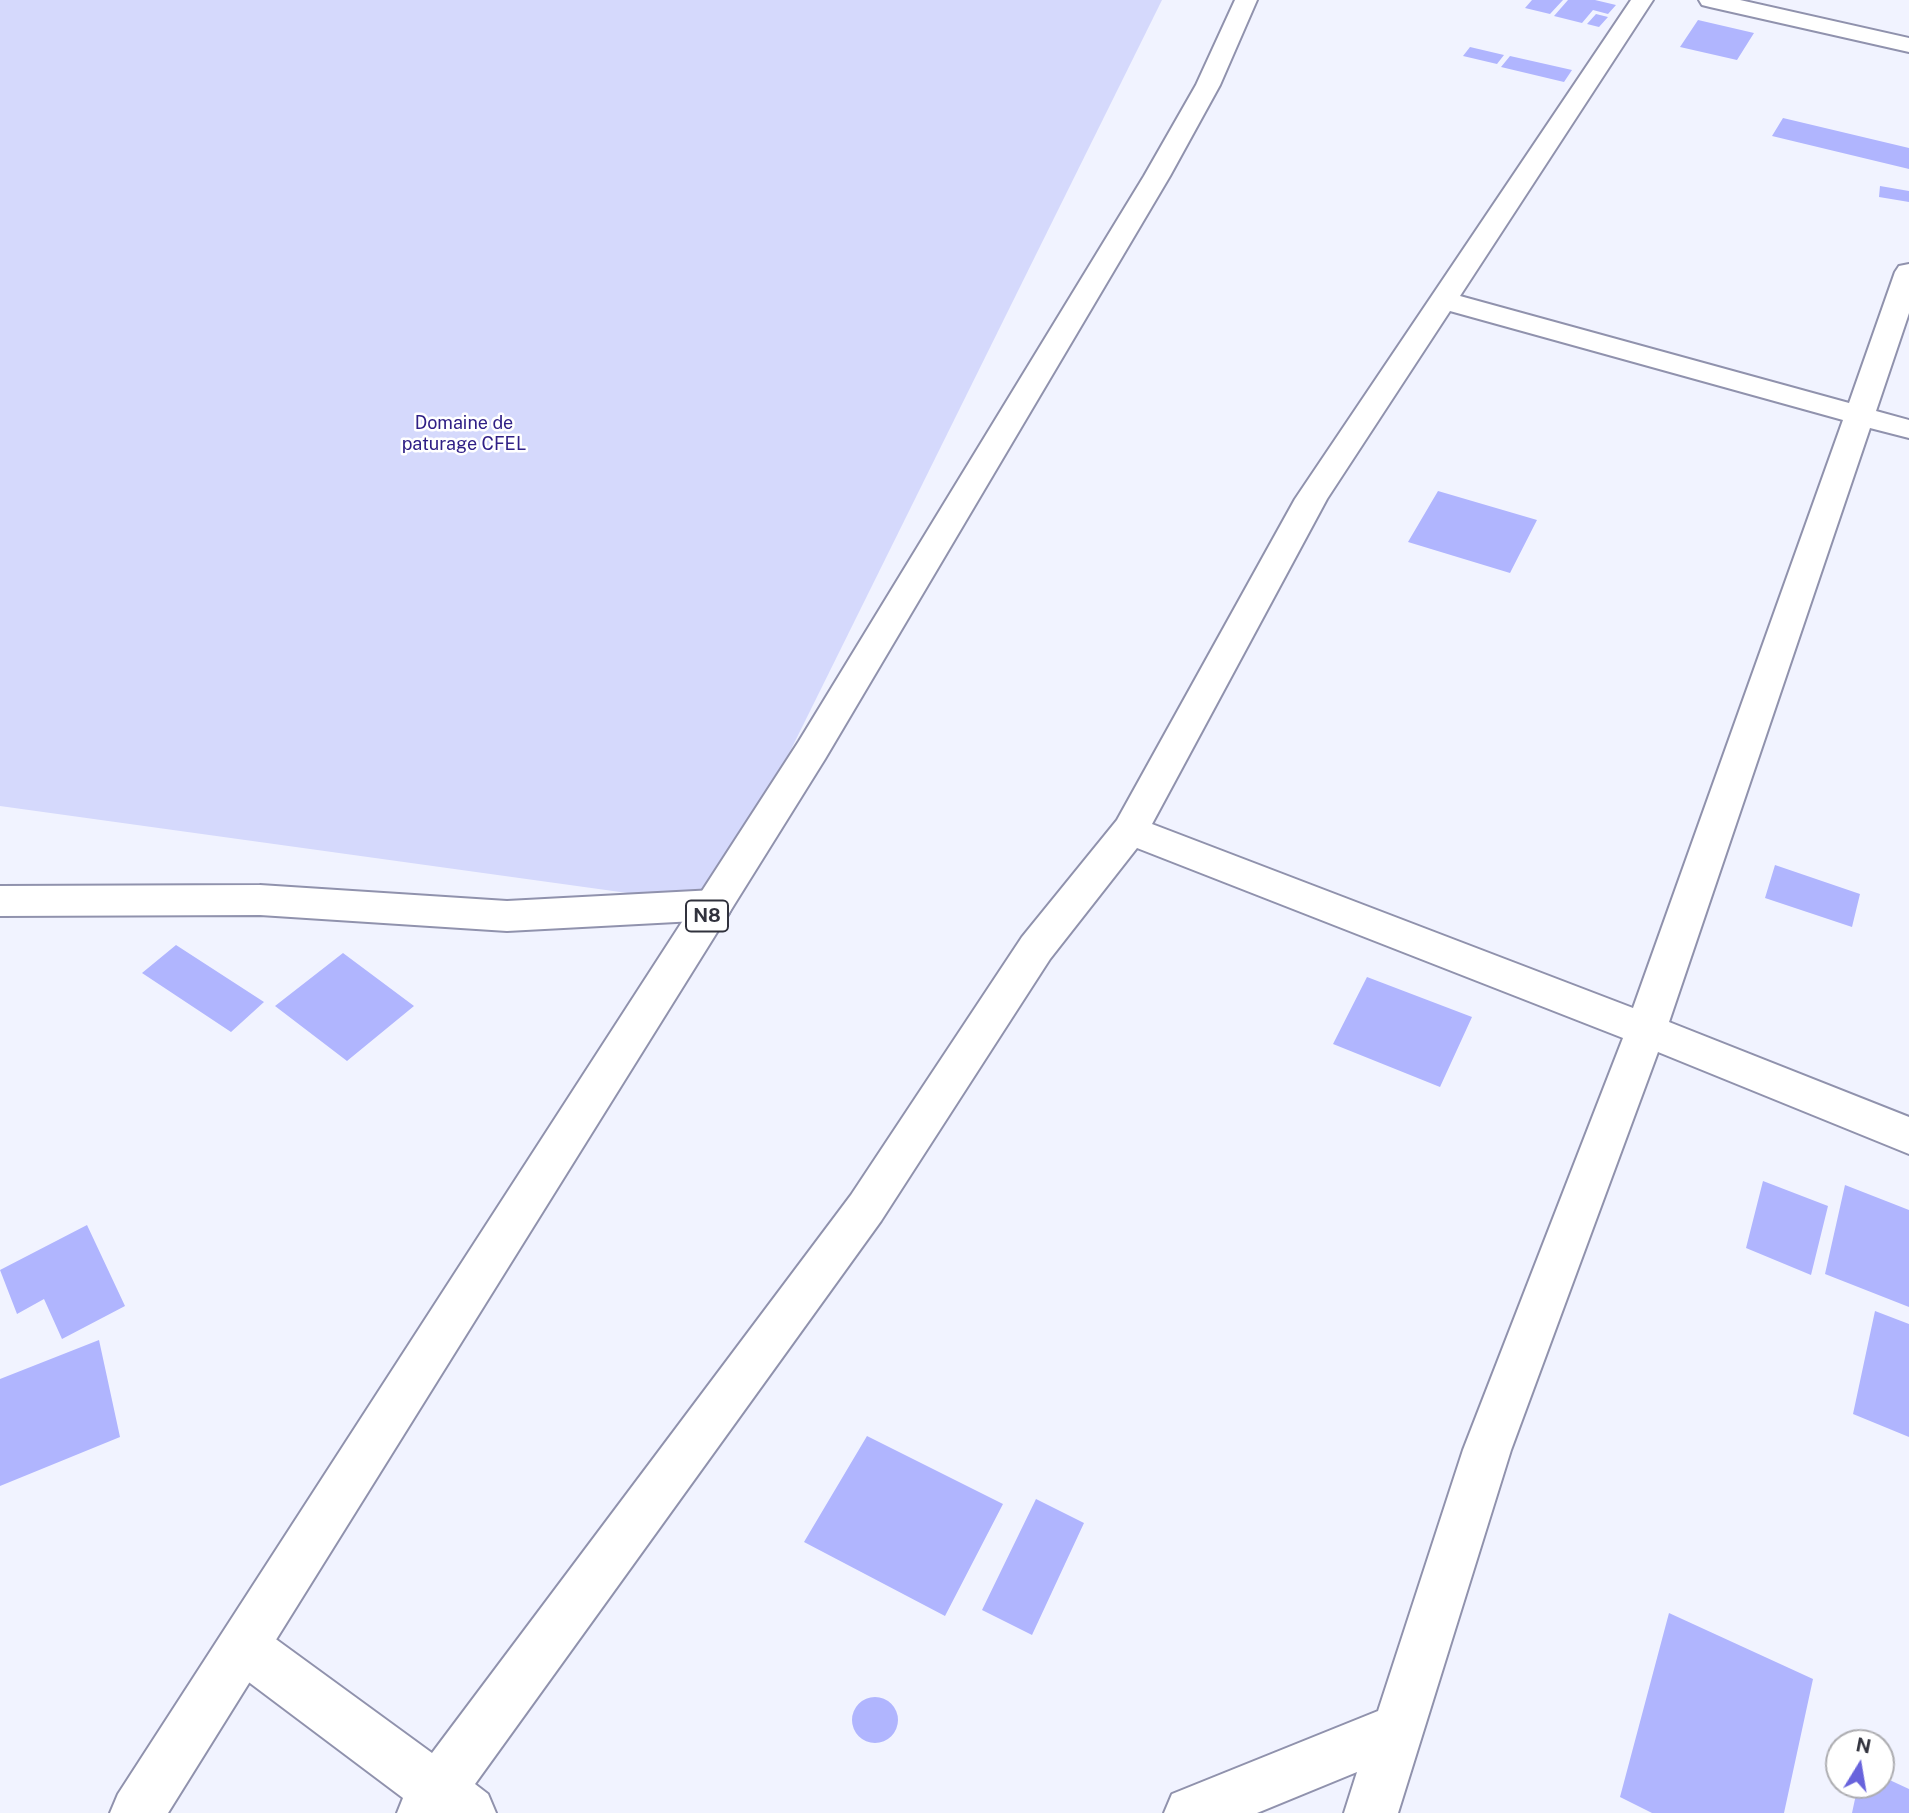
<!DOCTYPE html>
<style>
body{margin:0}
#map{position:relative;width:1909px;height:1813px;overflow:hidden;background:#f1f3ff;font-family:"Public Sans",sans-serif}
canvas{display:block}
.north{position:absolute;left:1825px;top:1729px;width:70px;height:70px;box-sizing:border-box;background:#fff;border:2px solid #adadb1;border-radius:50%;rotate:11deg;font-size:19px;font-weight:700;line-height:28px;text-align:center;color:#31323d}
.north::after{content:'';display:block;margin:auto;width:24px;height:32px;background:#6863dc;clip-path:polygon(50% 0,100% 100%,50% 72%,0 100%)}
</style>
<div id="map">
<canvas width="1909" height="1813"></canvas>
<div class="north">N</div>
</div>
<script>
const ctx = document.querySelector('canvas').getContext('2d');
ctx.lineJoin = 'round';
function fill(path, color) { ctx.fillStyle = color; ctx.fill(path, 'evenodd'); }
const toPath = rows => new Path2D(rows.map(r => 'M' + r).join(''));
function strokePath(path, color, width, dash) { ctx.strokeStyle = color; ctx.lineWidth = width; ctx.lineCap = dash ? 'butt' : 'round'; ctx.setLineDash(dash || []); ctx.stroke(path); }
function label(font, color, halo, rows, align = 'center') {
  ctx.font = font + ' "Public Sans",sans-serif'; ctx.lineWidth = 5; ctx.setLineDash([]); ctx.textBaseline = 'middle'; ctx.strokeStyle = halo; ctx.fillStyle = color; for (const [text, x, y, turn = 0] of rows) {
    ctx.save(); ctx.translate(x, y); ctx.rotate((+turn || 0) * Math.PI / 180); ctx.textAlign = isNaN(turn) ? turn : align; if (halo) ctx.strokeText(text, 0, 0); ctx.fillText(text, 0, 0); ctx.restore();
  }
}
fill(toPath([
 [0,0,1162,0,714,905,0,806]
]), '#d5d9fc');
fill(toPath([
 [1532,0,1563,0,1550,14,1525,8],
 [1568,0,1595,0,1616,5,1608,14,1593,10,1582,23,1554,16],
 [1596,14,1608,17,1599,27,1587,24],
 [1698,20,1754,33,1737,60,1680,47],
 [1470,47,1504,55,1497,64,1463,56],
 [1510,56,1572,70,1564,82,1501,67],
 [1783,118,1909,148,1909,169,1772,136],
 [1880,186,1909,191,1909,202,1879,197],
 [1438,491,1537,520,1510,573,1408,542],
 [1775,865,1860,894,1852,927,1765,898],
 [176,945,264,1002,231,1032,142,973],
 [343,953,414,1006,347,1061,275,1006],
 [1367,977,1472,1017,1440,1087,1333,1044],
 [1763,1181,1828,1206,1811,1275,1746,1248],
 [1845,1185,1909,1210,1909,1307,1825,1274],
 [87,1225,125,1306,62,1339,44,1299,17,1314,0,1270],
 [1875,1311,1909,1324,1909,1437,1853,1414],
 [99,1340,120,1437,0,1486,0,1379],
 [867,1436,1003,1504,945,1616,804,1542],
 [1036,1499,1084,1523,1032,1635,982,1610],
 [1669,1613,1813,1679,1784,1813,1652,1813,1620,1797],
 '852 1720a23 23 0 1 1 46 0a23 23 0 1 1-46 0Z',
 [1881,1776,1909,1789,1909,1813,1852,1813,1858,1785,1881,1785]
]), '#b0b5fe');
const minor = toPath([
 [1631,0,1653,0,1460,296,1849,403,1895,272,1899,266,1909,264,1909,313,1876,411,1909,420,1909,438,1870,428,1669,1022,1909,1117,1909,1154,1658,1052,1511,1450,1398,1813,1344,1813,1357,1772,1257,1813,1164,1813,1172,1794,1378,1711,1463,1450,1623,1038,1137,848,1050,959,881,1221,475,1784,488,1794,496,1813,397,1813,403,1798,226,1665,218,1647,226,1629,244,1621,262,1629,432,1753,851,1195,1022,937,1117,820,1295,499,1631,0],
 [1450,311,1843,420,1633,1008,1152,824,1327,499,1450,311],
 [1699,0,1740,0,1909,38,1909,52,1710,7,1702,5,1699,0],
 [260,885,507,901,714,890,728,895,733,905,728,915,714,920,507,931,260,915,0,916,0,886,260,885]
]);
const primary = toPath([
 [1235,0,1257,0,1220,85,1170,176,825,759,168,1813,110,1813,118,1794,799,741,1144,176,1196,85,1235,0]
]);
strokePath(minor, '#9092ad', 4);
strokePath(primary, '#9092ad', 4);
fill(minor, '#fff');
fill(primary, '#fff');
label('18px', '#302086', '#fff', [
 ["Domaine de",464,423],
 ["paturage CFEL",464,444]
]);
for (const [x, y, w] of [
 [707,916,42]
]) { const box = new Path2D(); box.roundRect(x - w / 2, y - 15.5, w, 31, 5); ctx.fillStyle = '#fff'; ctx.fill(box); strokePath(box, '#31323d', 2); }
label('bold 19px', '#31323d', null, [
 ["N8",707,916]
]);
</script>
